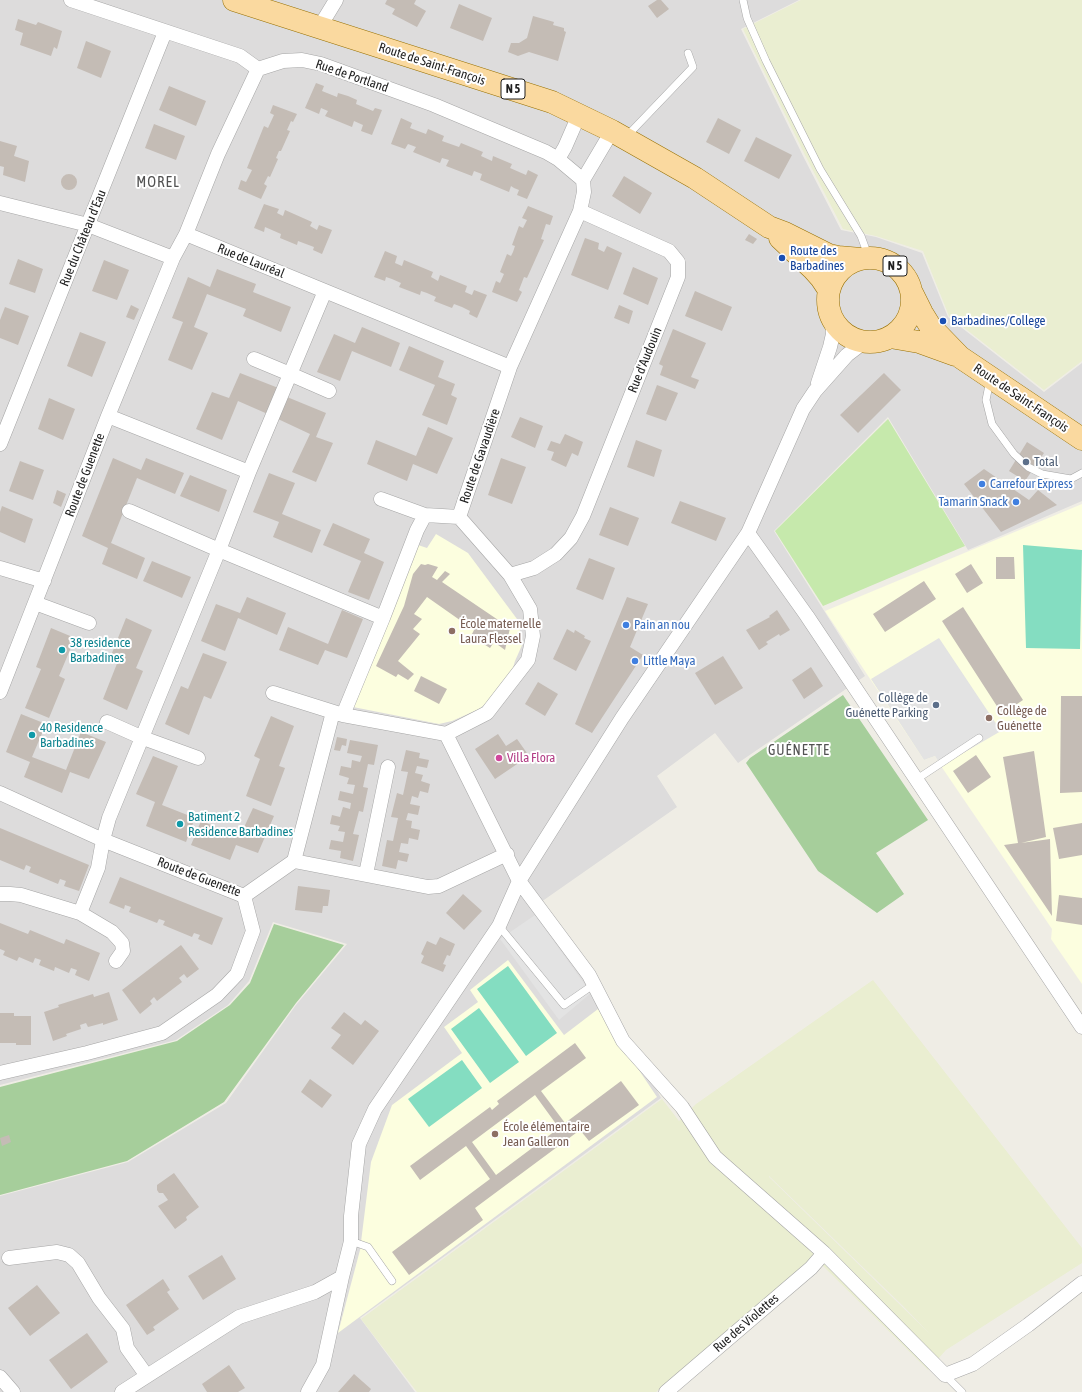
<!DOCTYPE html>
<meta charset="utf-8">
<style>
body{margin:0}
canvas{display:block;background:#efede5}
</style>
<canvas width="1082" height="1392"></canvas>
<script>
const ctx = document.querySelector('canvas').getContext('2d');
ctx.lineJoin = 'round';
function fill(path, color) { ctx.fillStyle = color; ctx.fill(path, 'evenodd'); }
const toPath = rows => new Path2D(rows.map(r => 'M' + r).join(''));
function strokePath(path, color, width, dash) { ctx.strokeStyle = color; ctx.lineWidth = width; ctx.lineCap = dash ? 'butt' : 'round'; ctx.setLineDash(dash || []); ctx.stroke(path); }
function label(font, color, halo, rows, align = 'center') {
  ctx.font = font + ' "Asap Condensed",sans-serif'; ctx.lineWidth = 4; ctx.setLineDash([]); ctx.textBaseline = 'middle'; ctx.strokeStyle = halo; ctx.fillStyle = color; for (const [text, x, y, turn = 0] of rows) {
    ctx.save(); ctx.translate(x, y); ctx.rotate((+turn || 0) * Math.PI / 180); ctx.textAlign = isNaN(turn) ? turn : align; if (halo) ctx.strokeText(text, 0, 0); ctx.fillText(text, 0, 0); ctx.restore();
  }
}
fill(toPath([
 [0,0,799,0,741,29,803,156,841,230,876,237,922,253,948,317,1044,392,1082,363,1082,501,968,550,888,417,774,531,865,676,738,763,715,733,657,776,677,807,541,902,590,967,661,1098,360,1318,415,1392,0,1392,0,1196,128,1162,226,1103,296,1005,347,944,273,922,249,981,228,1005,176,1040,0,1085]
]), '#dddcdc');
fill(toPath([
 [1082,504,1082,984,1051,939,1052,929,941,766,935,756,924,760,825,611],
 [436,534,468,553,517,619,523,643,515,661,512,671,494,697,479,709,452,721,439,724,353,707,418,545,427,548],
 [508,960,564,1035,598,1009,657,1097,338,1333,360,1250,371,1162,392,1105,462,1053,444,1027,478,1002,470,990]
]), '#fcfedf');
fill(toPath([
 [801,0,1082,0,1082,361,1044,390,949,316,923,251,876,236,843,229,805,155,743,29],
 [873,980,1082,1248,1082,1263,946,1350,928,1370,821,1264,809,1262,656,1392,417,1392,361,1319,662,1099,679,1121,696,1104],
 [769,1176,903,1306,931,1335,769,1177]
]), '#eaeed1');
fill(toPath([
 [888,419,965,546,823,606,775,531]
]), '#c6e9ac');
fill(toPath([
 [843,695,928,820,876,853,904,894,877,913,818,871,746,763,750,758],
 [274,924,344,945,296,1003,224,1102,127,1161,0,1195,0,1087,177,1041,230,1005,250,983]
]), '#a6ce9b');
fill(toPath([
 [1023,545,1082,550,1080,649,1026,648],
 [508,966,557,1033,526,1056,477,989],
 [479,1008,519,1062,490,1083,451,1029],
 [462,1060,482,1088,429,1127,408,1099]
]), '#84ddc1');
fill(toPath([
 [939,638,1001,731,941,766,935,756,924,760,871,679],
 [535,915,591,993,559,1020,500,939]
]), '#e3e3e3');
fill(toPath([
 [387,0,416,0,414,4,426,11,417,27,392,14,395,9,385,4],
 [657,0,661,0,669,9,657,18,648,6],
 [459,4,492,18,483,41,450,28],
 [533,16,554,22,553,25,564,28,564,31,566,32,558,61,529,52,518,56,508,52,511,43,519,43,527,38],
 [18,19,36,25,38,22,62,31,57,49,54,47,51,56,20,45,23,33,15,30],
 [86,41,111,51,101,78,77,68],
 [316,83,324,86,322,91,337,97,338,93,348,96,357,100,356,104,373,111,375,108,382,110,372,135,361,131,363,125,354,121,352,127,325,116,328,111,321,108,319,114,305,108],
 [169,86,206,101,196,126,159,110],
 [273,105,297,114,293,122,291,121,287,130,290,131,281,151,279,151,276,158,278,159,270,177,268,176,264,184,267,186,261,199,238,189,241,180,246,182,252,170,247,168,264,126,268,128,274,115,270,113],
 [401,118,412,123,410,128,426,134,428,129,444,136,442,141,459,147,461,143,483,152,481,156,492,161,493,156,512,164,510,168,526,175,528,170,538,175,527,199,517,195,519,190,514,188,511,186,509,192,480,180,482,174,474,171,472,176,446,166,449,160,442,158,440,163,413,152,416,147,408,144,405,149,391,144],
 [718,118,741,130,729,154,706,142],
 [154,124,185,136,176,160,145,148],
 [756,137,792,155,779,179,744,161],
 [0,141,17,146,14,156,29,161,25,182,3,175,4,167,0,166],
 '61 182a8 8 0 1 1 16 0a8 8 0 1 1-16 0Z',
 [624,176,652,193,640,214,612,196],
 [264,204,279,209,277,213,283,216,285,210,312,222,310,226,317,230,319,225,332,230,322,254,313,250,314,247,298,241,297,245,280,238,281,234,265,227,264,232,254,228],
 [528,206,553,216,550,225,546,224,541,239,544,240,527,278,524,277,519,290,522,292,517,302,492,292,496,281,500,283,504,274,500,272,507,254,511,256,513,252,515,246,512,245,519,226,523,228,527,220,522,218],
 [749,234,757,239,753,244,745,240],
 [585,238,599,243,598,249,604,252,607,246,622,253,608,290,571,275],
 [385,251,397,256,395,263,402,266,404,260,433,272,431,277,438,281,440,275,467,286,465,292,472,295,474,290,487,295,477,318,469,314,470,311,462,307,454,304,452,308,434,301,436,297,427,293,421,291,420,295,399,287,401,283,392,279,386,277,385,281,374,277],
 [18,259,43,269,35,293,9,284],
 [104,260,129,270,117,300,92,291],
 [633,267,658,278,648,305,623,294],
 [217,269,256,284,253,292,291,307,281,332,243,316,246,309,207,294,194,327,208,333,192,370,168,360,183,322,172,318,188,277,210,287],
 [695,291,732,307,722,331,685,316],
 [131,305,139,309,134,320,126,317],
 [619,305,633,311,629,324,614,318],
 [5,307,29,316,18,345,0,338,0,320],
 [362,327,400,343,391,367,352,351,340,381,317,372,334,334,355,343],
 [673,329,706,343,691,377,699,380,695,389,660,375,663,366,659,364],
 [80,332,106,342,92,377,67,366],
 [409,346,444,361,438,377,455,384,451,395,457,398,447,425,422,415,435,385,399,370],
 [240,373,281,389,270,415,238,401,222,440,196,429,212,392,229,398],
 [884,373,901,390,858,433,840,415],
 [657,385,678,393,666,421,646,414],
 [287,397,326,413,316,437,333,443,316,482,292,472,310,434,278,419],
 [49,398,75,409,63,440,38,429],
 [520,417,543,426,535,448,511,437],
 [428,427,453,438,437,474,413,464,407,481,367,464,376,440,416,456],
 [565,434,583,442,578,456,572,453,566,467,551,460,554,452,547,450,551,441,560,444],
 [636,440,662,450,654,477,627,467],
 [1027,442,1044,453,1025,481,1009,471],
 [113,458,141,470,146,458,184,473,175,494,137,478,111,543,145,558,137,579,102,564,108,548,82,536],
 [501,458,526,467,512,504,488,495],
 [20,461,44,470,33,500,9,491],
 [984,469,1029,500,1038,490,1057,505,1001,532,964,484],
 [269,473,295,483,282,514,321,530,312,553,273,537,279,522,253,512],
 [190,475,227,490,219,512,180,496],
 [57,490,66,494,61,507,53,503],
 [680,501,726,518,716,541,671,523],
 [2,506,33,519,25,543,0,532,0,512],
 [610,507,639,518,628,546,599,535],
 [333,523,370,539,364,553,384,562,369,600,348,592,361,561,323,545],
 [996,557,1014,557,1015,579,996,579],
 [589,558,615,568,603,600,576,589],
 [152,561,191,577,182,598,143,581],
 [421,564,425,565,428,564,438,567,432,577,437,580,445,571,450,574,442,582,510,628,505,650,494,642,490,648,471,636,474,630,427,597,414,614,422,619,413,629,420,634,398,661,414,674,408,680,398,674,396,677,376,666,404,606,413,574],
 [971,564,983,583,967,593,955,574],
 [924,581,936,599,885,632,873,614],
 [247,597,286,613,277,635,238,618,225,651,201,641,216,604,240,613],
 [627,597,648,604,630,647,643,655,592,733,575,724],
 [963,607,1023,700,1002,714,942,621],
 [342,610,363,619,347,658,325,650,318,665,279,650,288,627,328,644],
 [777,610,790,630,780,636,779,634,766,642,768,644,759,650,746,630,770,617,769,616],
 [126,618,152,630,136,668,143,671,127,710,103,699,118,661,110,658],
 [51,628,75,638,59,676,65,679,49,718,25,708,41,669,36,667],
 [567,629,574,633,575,630,585,636,584,638,591,641,576,671,553,659],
 [203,653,227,662,211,699,204,696,189,735,165,724,181,686,188,689],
 [723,656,743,688,715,705,695,673],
 [811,667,823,686,804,699,792,680],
 [421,676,447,689,439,704,414,691],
 [538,682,558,694,545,716,525,704],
 [1061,696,1082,696,1082,792,1060,793],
 [21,714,46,724,32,757,66,770,81,732,106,742,89,779,70,772,62,793,24,777,30,762,6,752],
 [271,716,294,726,279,766,285,768,271,806,246,796,260,759,254,756],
 [498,734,506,746,517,739,529,756,495,779,475,749],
 [337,737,347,739,346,746,342,745,340,751,334,750],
 [350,740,378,745,374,765,368,764,363,787,368,788,363,812,359,811,353,834,359,835,353,861,340,858,341,851,329,849,331,840,343,842,345,832,338,831,340,826,330,824,332,815,340,817,343,807,350,809,351,803,338,800,340,791,353,794,355,785,347,784,349,778,339,775,341,766,351,768,352,760,360,762,362,756,347,753],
 [406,750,420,753,419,758,429,760,427,768,417,766,415,773,423,775,421,781,430,784,428,793,420,791,418,798,412,796,410,804,420,806,418,815,408,813,406,820,412,821,411,828,420,830,418,840,409,838,408,844,401,843,399,852,409,854,407,862,398,860,396,869,382,866,387,840,393,841,398,818,391,817,397,793,403,795,408,772,401,771],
 [1034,751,1046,837,1021,843,1050,839,1052,916,1004,845,1018,843,1003,757],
 [976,755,991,777,968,793,953,771],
 [153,756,178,766,162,805,195,818,186,842,146,826,155,802,136,794],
 [253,808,274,816,258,853,236,845,230,860,191,845,201,821,240,836],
 [1082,823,1082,855,1059,859,1053,828],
 [0,828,89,865,79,891,64,886,66,881,60,879,58,884,29,872,31,867,26,865,24,870,0,860],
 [120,877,223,918,212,945,198,939,200,935,194,933,192,937,163,925,165,921,159,919,157,923,129,912,131,907,125,905,124,909,109,903],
 [298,886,330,890,328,906,323,906,322,913,295,910],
 [463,894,482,911,464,930,446,913],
 [1059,895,1082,898,1082,925,1056,921],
 [0,923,28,934,30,930,64,944,66,939,100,953,89,981,75,975,77,970,71,968,69,973,55,967,54,971,39,965,41,960,35,958,33,963,19,957,17,961,3,955,5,951,0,949],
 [440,937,455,944,450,956,447,955,443,964,446,965,443,972,421,963,424,956,421,954,427,941,436,945],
 [181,945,199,969,187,978,184,974,179,978,182,982,157,1001,154,997,150,1001,152,1004,140,1014,122,990],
 [109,992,118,1020,103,1025,103,1023,88,1027,86,1023,80,1025,81,1029,66,1034,67,1036,53,1041,44,1012,59,1007,58,1005,93,994,94,997],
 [344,1012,361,1025,365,1020,379,1031,353,1065,331,1048,341,1035,331,1028],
 [0,1013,14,1013,14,1016,31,1016,31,1045,16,1045,16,1043,0,1043],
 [575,1043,586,1058,541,1091,565,1123,621,1081,639,1105,589,1141,580,1130,475,1208,483,1220,409,1275,392,1252,490,1179,466,1146,420,1180,410,1166,490,1107,492,1110,499,1104,497,1101],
 [535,1095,559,1128,496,1175,472,1142],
 [310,1079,332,1095,322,1108,301,1092],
 [9,1135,11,1142,2,1146,0,1138],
 [174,1173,199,1207,186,1217,187,1220,175,1229,158,1206,168,1200,163,1193,159,1193,157,1190,157,1185],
 [222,1255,236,1279,203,1300,188,1276],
 [163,1279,170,1290,167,1292,179,1309,153,1327,155,1330,147,1335,126,1305],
 [37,1285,60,1313,30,1336,8,1308],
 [87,1333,108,1362,71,1389,49,1360],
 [229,1365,245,1388,238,1392,207,1392,202,1384],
 [354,1374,371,1389,369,1392,338,1392]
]), '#c4bcb5');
const lane = toPath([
 [743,0,747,18,766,61,820,169,861,236,869,258],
 [626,137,693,67,688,53],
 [990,380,986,400,992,424,1014,454,1028,467,1042,474,1071,479,1082,473],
 [917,779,979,738],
 [499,926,564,1005,593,985],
 [351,1241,368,1247,392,1281],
 [945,1375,962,1392]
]);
const street = toPath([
 [71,0,240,56,258,69],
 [319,28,336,0],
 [558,159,565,147,579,115],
 [0,203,88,225,173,258],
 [186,234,510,367],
 [254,359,290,374,329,391],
 [818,383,830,347,833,334,832,319],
 [108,416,249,472],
 [0,444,165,32],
 [381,499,425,515,459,517],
 [129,511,219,550,383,618],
 [459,517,510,367,580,211,584,192,583,180,612,131],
 [748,533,807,616,1082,1027],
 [0,568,44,581],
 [510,575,534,568,556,554,571,538,583,516,678,277,678,262,669,251,580,211],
 [35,603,89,623],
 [0,692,108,416,173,258,186,234,218,154,258,69,283,61,302,60,321,64,434,105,546,152,558,159,583,180],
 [273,693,343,715,446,734,487,713,528,660,533,636,530,609,510,575,459,517],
 [343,715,383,618,417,530,425,515],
 [107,722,143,738,198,758],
 [446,734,519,881,589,975,623,1041,682,1107,715,1157,824,1253,945,1375,973,1364,1028,1325,1082,1283],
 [0,793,103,840,244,896,294,861,333,712],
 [294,861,428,887,439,886,507,854],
 [366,874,388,767],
 [0,894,10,894,21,895,80,913,112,932,122,943,123,951,116,961],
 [80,913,98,868,103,840,109,818,219,550,249,472,325,291],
 [0,1073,87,1053,162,1033,217,995,237,974,253,931,244,896],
 [9,1258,57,1252,69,1255,78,1263,99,1298,123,1329,127,1348,147,1376],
 [0,1377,13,1392],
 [122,1392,239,1317,315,1292,342,1277,351,1241,351,1216,359,1144,375,1109,499,926,519,881,622,718,748,533,803,409,815,391,847,355,864,342],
 [308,1392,323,1365,342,1277],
 [666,1392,811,1268,824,1253]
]);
const primary = toPath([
 [234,0,552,102,612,131,695,178,769,227,785,233,829,255,838,257,861,259],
 [780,238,813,269,821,278,829,290],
 '828 300a42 42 0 1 1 84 0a42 42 0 1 1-84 0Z',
 [912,293,922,313,930,326,960,357,1082,439],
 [890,337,919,342,955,355]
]);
strokePath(lane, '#a6a6a6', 8);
strokePath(street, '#a6a6a6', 15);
strokePath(primary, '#977002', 23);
strokePath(lane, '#fff', 7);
strokePath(street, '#fff', 14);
strokePath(primary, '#fad99f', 22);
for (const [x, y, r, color] of [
 [782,258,4,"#1a4fb4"],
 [943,321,4,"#1a4fb4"],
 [1026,462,4,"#5c6f8a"],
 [982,484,4,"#3f7fe0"],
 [1016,502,4,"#3f7fe0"],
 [626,625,4,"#3f7fe0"],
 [452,631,4,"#8d6e63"],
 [62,650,4,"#0f9aa8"],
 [635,661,4,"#3f7fe0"],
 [936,705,4,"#5c6f8a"],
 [989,718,4,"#8d6e63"],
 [32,735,4,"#0f9aa8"],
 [499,758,4,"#d1479c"],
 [180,824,4,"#0f9aa8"],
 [495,1134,4,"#8d6e63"]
]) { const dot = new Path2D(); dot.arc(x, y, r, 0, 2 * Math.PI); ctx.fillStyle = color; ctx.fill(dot); strokePath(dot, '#fff', 1.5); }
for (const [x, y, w] of [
 [513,89,24],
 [895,266,24]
]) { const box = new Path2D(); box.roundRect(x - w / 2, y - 10, w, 20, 3); ctx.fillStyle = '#fff'; ctx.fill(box); strokePath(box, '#1f1f1f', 1); }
label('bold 12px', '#1f1f1f', null, [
 ["N 5",513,89],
 ["N 5",895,266]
]);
label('13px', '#1f1f1f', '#fff', [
 ["Route de Saint-François",432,64,18],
 ["Rue de Portland",352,76,19],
 ["Rue du Château d'Eau",83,238,-68],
 ["Rue de Lauréal",251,261,22],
 ["Rue d'Audouin",645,360,-68],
 ["Route de Saint-François",1021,398,34],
 ["Route de Gavaudière",480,456,-71],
 ["Route de Guenette",85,475,-69],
 ["Route de Guenette",199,877,21],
 ["Rue des Violettes",746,1323,-41]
]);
label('13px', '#164399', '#fff', [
 ["Route des",790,251],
 ["Barbadines",790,266],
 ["Barbadines/College",951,321]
], 'left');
label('13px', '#4e5e75', '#fff', [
 ["Total",1034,462],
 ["Collège de",928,698,"right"],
 ["Guénette Parking",928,713,"right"]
], 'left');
label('13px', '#366cbe', '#fff', [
 ["Carrefour Express",990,484],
 ["Tamarin Snack",1008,502,"right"],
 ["Pain an nou",634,625],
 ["Little Maya",643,661]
], 'left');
label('13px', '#785e54', '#fff', [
 ["École maternelle",460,624],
 ["Laura Flessel",460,639],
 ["Collège de",997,711],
 ["Guénette",997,726],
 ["École élémentaire",503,1127],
 ["Jean Galleron",503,1142]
], 'left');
label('13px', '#0d838f', '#fff', [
 ["38 residence",70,643],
 ["Barbadines",70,658],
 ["40 Residence",40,728],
 ["Barbadines",40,743],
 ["Batiment 2",188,817],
 ["Residence Barbadines",188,832]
], 'left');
label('13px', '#b23c85', '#fff', [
 ["Villa Flora",507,758]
], 'left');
ctx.letterSpacing = '1px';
label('14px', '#525252', '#fff', [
 ["GUÉNETTE",799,751]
]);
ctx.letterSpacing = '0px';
ctx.letterSpacing = '1px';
label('15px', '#525252', '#fff', [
 ["MOREL",158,182]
]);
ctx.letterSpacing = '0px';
</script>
